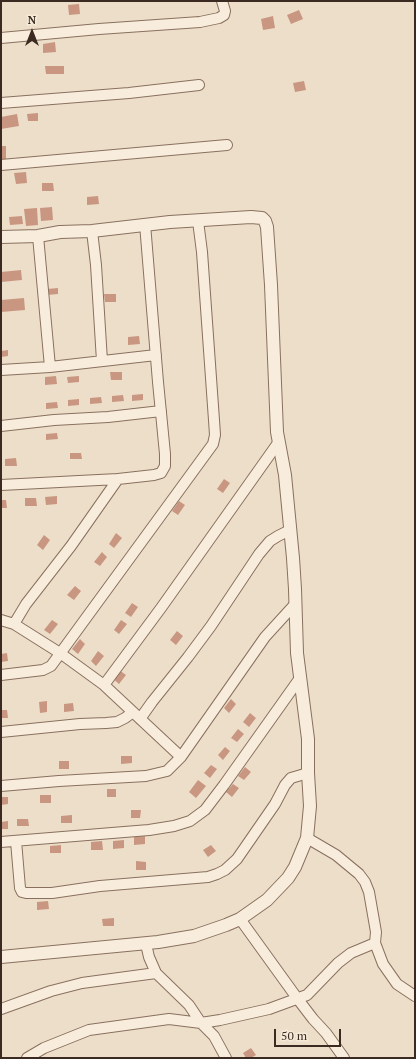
<!DOCTYPE html>
<style>
body{margin:0}
#map{position:relative;width:416px;height:1059px;overflow:hidden;background:#eddec9;font-family:"PT Serif",serif}
canvas{display:block}
.frame{position:absolute;inset:0;border:2px solid #3a2a21;pointer-events:none}
.north{position:absolute;left:12px;top:12px;width:40px;height:40px;-webkit-text-stroke:3px #f5ead8;paint-order:stroke;rotate:0deg;font-size:11px;font-weight:700;line-height:16px;text-align:center;color:#3a2a21}
.north::after{content:'';display:block;margin:auto;width:14px;height:18px;background:#3a2a21;clip-path:polygon(50% 0,100% 100%,50% 72%,0 100%)}
.scale{position:absolute;left:274px;top:1029px;width:67px;height:18px;box-sizing:border-box;border:2px solid #3a2a21;border-top:0;padding-left:5px;font-size:12px;line-height:14px;white-space:nowrap;color:#3a2a21;-webkit-text-stroke:3px #f5ead8;paint-order:stroke}
</style>
<div id="map">
<canvas width="416" height="1059"></canvas>
<div class="frame"></div>
<div class="north">N</div>
<div class="scale">50 m</div>
</div>
<script>
const ctx = document.querySelector('canvas').getContext('2d');
ctx.lineJoin = 'round';
function fill(path, color) { ctx.fillStyle = color; ctx.fill(path, 'evenodd'); }
const toPath = rows => new Path2D(rows.map(r => 'M' + r).join(''));
function strokePath(path, color, width, dash) { ctx.strokeStyle = color; ctx.lineWidth = width; ctx.lineCap = dash ? 'butt' : 'round'; ctx.setLineDash(dash || []); ctx.stroke(path); }
fill(toPath([
 [79,4,80,14,69,15,68,5],
 [299,10,303,19,291,24,287,15],
 [273,16,275,28,263,30,261,19],
 [55,42,56,52,43,53,43,44],
 [45,66,64,66,64,74,46,74],
 [304,81,306,90,295,92,293,83],
 [38,113,38,121,28,121,27,114],
 [17,114,19,126,1,129,1,117],
 [1,146,6,146,6,160,1,160],
 [26,172,27,183,16,184,14,173],
 [42,183,53,183,54,191,42,191],
 [98,196,99,204,87,205,87,197],
 [52,207,53,220,41,221,40,208],
 [37,208,38,225,26,226,24,209],
 [22,216,23,224,10,225,9,217],
 [21,270,22,280,1,282,1,272],
 [58,288,58,294,47,295,47,289],
 [104,294,116,294,116,302,105,302],
 [24,298,25,310,1,312,1,300],
 [139,336,140,344,128,345,128,337],
 [8,350,8,356,1,357,1,351],
 [110,372,122,372,122,380,111,380],
 [56,376,57,384,45,385,45,377],
 [79,376,79,382,68,383,67,377],
 [143,394,143,400,132,401,132,395],
 [123,395,124,401,112,402,112,396],
 [101,397,102,403,90,404,90,398],
 [79,399,79,405,68,406,68,400],
 [57,402,58,408,46,409,46,403],
 [57,433,58,439,46,440,46,434],
 [70,453,81,453,82,459,70,459],
 [16,458,17,466,5,466,5,459],
 [224,479,230,483,223,493,217,489],
 [57,496,57,504,46,505,45,497],
 [25,498,36,498,37,506,25,506],
 [1,500,6,500,7,508,1,508],
 [179,501,185,505,178,515,172,511],
 [116,533,122,538,114,548,109,544],
 [44,535,50,540,43,550,37,545],
 [102,552,107,557,100,566,94,562],
 [75,586,81,591,74,600,67,595],
 [132,603,138,607,131,617,125,613],
 [52,620,58,624,50,634,44,630],
 [121,620,127,624,119,634,114,630],
 [177,631,183,636,176,645,170,640],
 [80,639,85,644,78,654,72,649],
 [98,651,104,656,96,666,91,661],
 [7,653,8,661,1,662,1,654],
 [119,670,126,675,119,684,112,678],
 [231,699,236,704,229,713,224,708],
 [47,701,47,712,40,713,39,702],
 [73,703,74,711,64,712,64,704],
 [1,710,7,710,8,718,1,718],
 [250,713,256,718,249,727,243,722],
 [238,729,244,734,237,742,231,738],
 [225,747,230,751,223,760,218,755],
 [121,756,132,756,132,763,121,764],
 [59,761,69,761,69,769,59,769],
 [211,765,217,769,210,778,204,773],
 [245,767,251,772,244,780,238,776],
 [198,780,206,786,196,798,189,792],
 [233,784,239,788,232,797,226,792],
 [107,789,116,789,116,797,107,797],
 [40,795,51,795,51,803,40,803],
 [1,797,8,797,8,804,1,805],
 [131,810,141,810,140,818,131,818],
 [72,815,72,823,61,823,61,816],
 [17,819,28,819,29,826,17,826],
 [8,821,8,829,1,829,1,822],
 [145,836,145,844,134,845,134,837],
 [124,840,124,848,113,849,113,841],
 [102,841,103,850,91,850,91,842],
 [61,845,61,853,50,853,50,846],
 [211,845,216,851,208,857,203,850],
 [136,861,146,862,146,870,136,870],
 [48,901,49,909,37,910,37,902],
 [114,918,114,926,103,926,102,919],
 [251,1048,256,1055,251,1058,246,1058,243,1053]
]), '#c99781');
const minor = toPath([
 [1,38,99,29,200,22,219,18,224,15,225,11,222,1],
 [1,103,129,93,199,85],
 [1,165,227,145],
 [92,231,96,265,102,361],
 [38,236,50,367],
 [1,370,50,367,156,355],
 [1,426,54,420,108,417,161,411],
 [1,485,118,479,154,475,161,473,165,466,165,454,158,382,145,224],
 [1,620,14,624,60,653,104,685,181,757],
 [14,624,26,604,71,546,118,479],
 [1,675,43,670,51,666,213,444,215,435,214,420,202,252,198,221],
 [104,685,161,608,278,443],
 [140,719,152,702,188,657,211,626,259,554,270,541,278,536,290,530],
 [1,732,80,724,106,723,117,722,125,718,133,712],
 [1,786,59,781,146,776,167,771,181,757,265,637,296,603],
 [307,838,336,855,359,874,365,882,369,892,376,932,375,943,383,964,397,984,415,996],
 [16,841,20,888,22,892,26,893,52,893,100,886,208,877,217,874,225,870,237,859,275,804,285,785,291,778,308,773],
 [1,842,149,830,174,826,190,821,205,810,224,785,300,678],
 [240,919,297,998,313,1019,326,1033,344,1058],
 [146,944,149,957,156,973,189,1005,201,1023,214,1036,226,1058],
 [1,1009,51,991,82,983,156,973],
 [27,1058,44,1048,89,1030,169,1019,201,1023,220,1020,269,1009,307,995,338,963,351,953,375,943]
]);
const tertiary = toPath([
 [1,237,38,236,60,232,92,231,170,222,251,217,262,218,265,221,267,227,271,285,277,432,285,475,293,558,295,589,297,653,308,739,308,773,310,806,307,838,295,867,288,878,267,900,240,919,226,925,194,936,158,942,1,957]
]);
strokePath(minor, '#89705e', 12);
strokePath(tertiary, '#89705e', 14);
strokePath(minor, '#f8eddc', 10);
strokePath(tertiary, '#f8eddc', 12);
</script>
